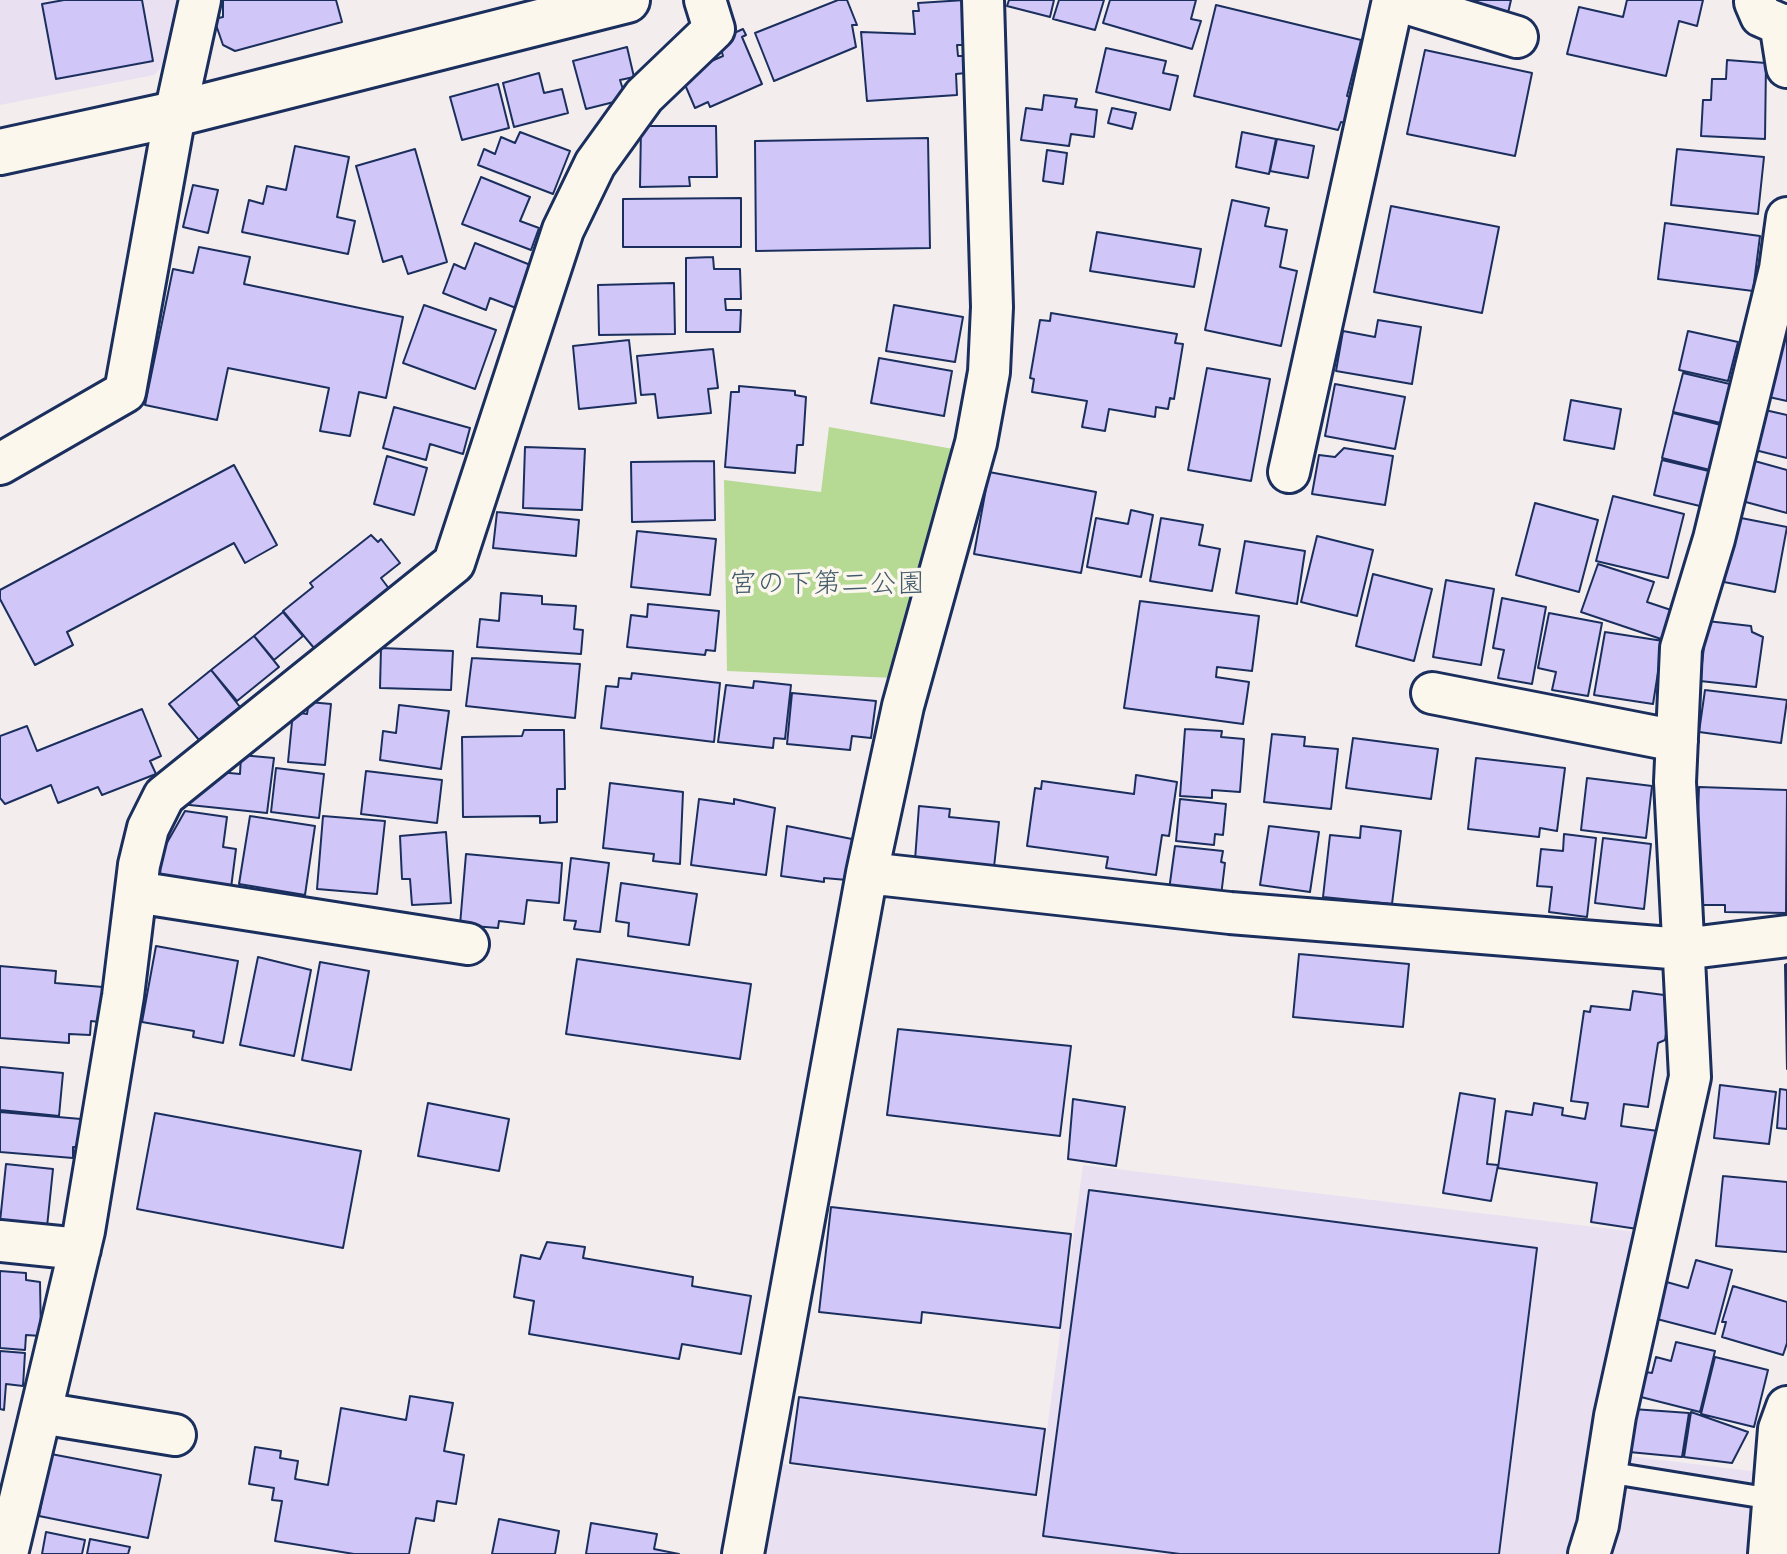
<!DOCTYPE html>
<meta charset="utf-8">
<style>
body{margin:0}
canvas{display:block;background:#f3edee}
</style>
<canvas width="1787" height="1554"></canvas>
<script>
const ctx = document.querySelector('canvas').getContext('2d');
ctx.lineJoin = 'round';
function fill(path, color) { ctx.fillStyle = color; ctx.fill(path, 'evenodd'); }
const toPath = rows => new Path2D(rows.map(r => 'M' + r).join(''));
function strokePath(path, color, width, dash) { ctx.strokeStyle = color; ctx.lineWidth = width; ctx.lineCap = dash ? 'butt' : 'round'; ctx.setLineDash(dash || []); ctx.stroke(path); }
function label(font, color, halo, rows, align = 'center') {
  ctx.font = font + ' Mali,"Klee One",sans-serif'; ctx.lineWidth = 7; ctx.setLineDash([]); ctx.textBaseline = 'middle'; ctx.strokeStyle = halo; ctx.fillStyle = color; for (const [text, x, y, turn = 0] of rows) {
    ctx.save(); ctx.translate(x, y); ctx.rotate((+turn || 0) * Math.PI / 180); ctx.textAlign = isNaN(turn) ? turn : align; if (halo) ctx.strokeText(text, 0, 0); ctx.fillText(text, 0, 0); ctx.restore();
  }
}
fill(toPath([
 [0,0,189,0,178,52,154,75,0,105],
 [1083,1165,1645,1233,1596,1452,1759,1472,1787,1554,766,1554,781,1464,1038,1496]
]), '#e9e1f1');
fill(toPath([
 [829,427,959,450,895,678,727,671,724,480,821,492]
]), '#b6d994');
const building = toPath([
 [64,0,142,0,153,61,56,79,42,4,64,0],
 [223,0,336,0,342,22,235,51,223,45,214,19,223,17,223,0],
 [838,0,847,0,857,25,852,25,856,47,774,81,755,33,838,0],
 [965,0,968,45,957,45,958,56,965,56,966,73,956,74,957,95,867,101,861,32,915,34,913,11,919,11,918,3,965,0],
 [1009,0,1054,0,1050,17,1007,6,1009,0],
 [1059,0,1104,0,1095,30,1053,19,1059,0],
 [1110,0,1196,0,1191,19,1201,21,1192,49,1103,23,1110,0],
 [1460,0,1511,0,1508,13,1460,0],
 [1627,0,1703,0,1697,26,1679,21,1666,76,1567,54,1579,7,1623,17,1627,0],
 [1216,5,1361,40,1347,96,1355,98,1349,124,1341,122,1338,130,1194,96,1216,5],
 [743,29,746,35,742,37,762,84,710,107,708,102,695,108,683,80,686,72,723,56,721,49,727,46,723,38,743,29],
 [627,47,634,77,620,80,626,99,586,109,573,61,627,47],
 [1106,48,1166,61,1163,73,1178,76,1170,110,1096,92,1106,48],
 [1425,50,1532,73,1515,156,1407,134,1425,50],
 [1727,60,1766,63,1765,139,1701,136,1703,100,1711,100,1712,79,1726,79,1727,60],
 [539,73,544,93,562,89,568,113,514,127,503,83,539,73],
 [498,84,509,128,462,140,450,97,498,84],
 [1044,95,1077,99,1075,107,1097,110,1094,137,1071,134,1069,146,1021,140,1026,108,1042,110,1044,95],
 [1112,108,1136,113,1132,129,1108,123,1112,108],
 [641,126,716,126,717,177,689,177,690,186,640,187,641,126],
 [520,132,570,151,553,194,478,165,484,149,495,154,501,137,515,143,520,132],
 [1242,132,1276,139,1269,174,1236,167,1242,132],
 [928,138,930,248,756,251,755,141,928,138],
 [1277,139,1314,146,1308,178,1270,171,1277,139],
 [295,146,349,157,337,217,355,221,348,254,242,232,249,200,263,204,267,186,286,190,295,146],
 [415,149,447,262,408,274,402,256,383,262,356,166,415,149],
 [1677,149,1764,157,1758,214,1671,205,1677,149],
 [1047,150,1067,153,1063,184,1043,181,1047,150],
 [481,177,530,197,520,221,539,228,531,250,462,224,481,177],
 [193,185,218,190,208,233,183,227,193,185],
 [741,198,741,247,623,247,623,199,741,198],
 [1232,200,1269,208,1265,226,1287,230,1280,267,1297,271,1281,346,1205,330,1232,200],
 [1391,206,1499,227,1482,313,1374,292,1391,206],
 [1665,223,1760,236,1753,291,1658,279,1665,223],
 [1097,232,1201,249,1194,287,1090,271,1097,232],
 [475,243,533,266,516,308,490,298,486,310,443,293,454,264,465,269,475,243],
 [199,247,250,257,244,284,403,317,386,398,359,392,350,436,320,431,329,388,228,368,217,420,145,405,173,269,193,273,199,247],
 [713,257,714,269,740,269,741,299,725,299,726,310,741,310,740,332,686,332,686,258,713,257],
 [674,283,675,334,599,335,598,285,674,283],
 [424,305,496,330,475,389,403,363,424,305],
 [894,305,963,317,955,362,886,351,894,305],
 [1051,313,1177,334,1175,343,1183,344,1174,399,1170,398,1168,409,1156,407,1155,417,1109,409,1105,431,1082,427,1087,401,1032,392,1034,379,1030,378,1040,320,1050,321,1051,313],
 [1378,320,1421,327,1412,384,1336,371,1343,331,1375,337,1378,320],
 [1688,331,1738,342,1728,381,1679,370,1688,331],
 [1785,334,1787,334,1787,401,1769,397,1785,334],
 [629,340,636,403,579,409,573,346,629,340],
 [713,349,718,388,708,389,711,413,658,418,655,394,641,395,637,356,713,349],
 [879,358,952,371,944,416,871,403,879,358],
 [1207,368,1270,379,1251,481,1188,470,1207,368],
 [1683,373,1734,385,1725,424,1673,412,1683,373],
 [1335,384,1405,397,1395,449,1325,436,1335,384],
 [739,386,795,391,795,395,806,397,803,445,797,445,795,473,725,467,731,392,739,392,739,386],
 [1571,400,1621,409,1614,449,1564,440,1571,400],
 [394,407,470,428,463,454,430,444,426,460,383,448,394,407],
 [1765,410,1787,415,1787,458,1755,450,1765,410],
 [1673,413,1725,426,1714,471,1662,458,1673,413],
 [525,447,585,449,582,510,523,508,525,447],
 [1344,448,1393,456,1385,505,1312,494,1319,455,1335,457,1344,448],
 [387,456,427,468,414,515,374,504,387,456],
 [1662,460,1713,472,1704,507,1654,495,1662,460],
 [1751,460,1787,470,1787,513,1742,501,1751,460],
 [714,461,715,520,632,522,631,462,714,461],
 [234,465,277,545,245,563,234,543,67,632,73,645,35,665,0,599,0,590,234,465],
 [989,472,1096,492,1081,573,974,554,989,472],
 [1613,496,1684,514,1668,578,1596,561,1613,496],
 [1535,503,1598,520,1579,592,1516,575,1535,503],
 [1131,510,1153,515,1141,577,1087,567,1096,518,1128,524,1131,510],
 [497,512,579,520,576,556,493,548,497,512],
 [1736,517,1787,527,1775,592,1724,582,1736,517],
 [1161,518,1203,525,1199,545,1220,549,1212,591,1150,581,1161,518],
 [637,531,716,539,710,595,631,587,637,531],
 [371,535,378,542,381,539,400,563,381,578,390,590,319,654,283,611,313,587,310,583,371,535],
 [1317,536,1373,550,1357,616,1301,602,1317,536],
 [1245,541,1305,551,1297,604,1236,593,1245,541],
 [1598,564,1654,582,1647,602,1674,611,1664,640,1581,612,1598,564],
 [1373,574,1432,589,1414,661,1356,646,1373,574],
 [1446,580,1494,589,1481,665,1433,657,1446,580],
 [501,593,542,596,542,604,576,606,574,629,583,630,581,654,477,647,480,619,499,621,501,593],
 [1502,598,1546,607,1532,684,1498,678,1504,650,1493,648,1502,598],
 [1140,601,1259,616,1252,671,1217,667,1216,677,1249,682,1243,724,1124,708,1140,601],
 [648,604,719,611,715,651,706,650,705,655,627,647,631,615,647,617,648,604],
 [283,612,303,636,274,660,254,636,283,612],
 [1549,613,1602,623,1588,696,1552,690,1556,672,1538,668,1549,613],
 [1707,621,1751,626,1752,632,1763,637,1756,687,1700,681,1707,621],
 [1605,632,1663,641,1653,704,1594,695,1605,632],
 [254,636,279,667,237,701,211,670,254,636],
 [381,648,453,651,451,690,380,688,381,648],
 [472,658,580,664,575,718,466,706,472,658],
 [211,670,240,707,199,740,169,704,211,670],
 [632,673,720,683,714,742,601,728,606,686,618,687,619,678,631,679,632,673],
 [754,681,791,685,785,739,774,738,773,748,718,742,726,685,753,688,754,681],
 [1705,690,1787,700,1781,743,1699,732,1705,690],
 [792,693,876,701,871,738,852,736,850,750,787,744,792,693],
 [309,702,331,704,325,765,288,762,293,712,307,714,309,702],
 [399,705,449,711,441,769,380,760,383,731,396,733,399,705],
 [142,709,161,756,150,761,156,774,102,795,98,787,58,803,51,785,5,804,0,798,0,736,27,726,37,751,142,709],
 [1185,729,1222,731,1221,737,1244,739,1240,792,1212,790,1212,798,1180,796,1185,729],
 [524,730,564,730,565,789,557,789,557,822,540,823,540,816,463,817,462,737,522,736,524,730],
 [1272,734,1305,737,1304,746,1338,749,1331,809,1264,802,1272,734],
 [1353,738,1438,749,1431,799,1346,788,1353,738],
 [241,755,274,758,267,813,180,804,219,772,240,774,241,755],
 [1476,758,1565,768,1557,831,1540,828,1539,837,1468,829,1476,758],
 [276,768,324,774,319,818,271,812,276,768],
 [366,771,442,780,437,823,361,814,366,771],
 [1136,775,1177,782,1169,836,1162,835,1156,875,1106,868,1108,857,1027,846,1035,788,1041,789,1042,781,1134,794,1136,775],
 [1587,778,1652,786,1646,838,1581,830,1587,778],
 [610,783,683,792,680,864,653,861,654,854,603,848,610,783],
 [1699,787,1787,790,1786,913,1725,912,1725,905,1695,905,1699,787],
 [699,799,734,804,734,799,775,808,766,875,691,865,699,799],
 [1180,799,1226,804,1223,835,1215,834,1214,845,1176,841,1180,799],
 [919,806,950,809,949,817,999,822,994,867,915,860,919,806],
 [185,811,227,817,223,847,236,849,231,888,157,877,160,855,185,811],
 [250,816,315,826,305,895,239,884,250,816],
 [323,816,385,821,377,894,317,889,323,816],
 [787,826,852,839,847,880,824,878,824,882,781,876,787,826],
 [1269,826,1319,832,1310,892,1260,885,1269,826],
 [1361,826,1401,831,1392,904,1323,897,1330,835,1360,838,1361,826],
 [446,832,451,903,412,905,410,879,402,879,400,836,446,832],
 [1564,834,1596,838,1587,917,1549,912,1552,887,1537,886,1541,849,1563,851,1564,834],
 [1603,838,1651,844,1644,909,1595,903,1603,838],
 [1175,846,1223,851,1221,862,1225,863,1221,896,1169,890,1175,846],
 [466,854,562,863,559,903,527,900,524,924,499,921,498,928,460,925,466,854],
 [571,858,609,863,600,932,574,929,576,921,564,920,571,858],
 [621,883,697,894,689,945,628,936,629,923,616,921,621,883],
 [156,946,238,961,223,1043,193,1037,194,1031,142,1022,156,946],
 [1299,954,1409,964,1403,1027,1293,1017,1299,954],
 [258,957,311,970,294,1056,240,1045,258,957],
 [577,959,751,984,740,1059,566,1034,577,959],
 [320,962,369,971,351,1070,302,1060,320,962],
 [1787,964,1787,1069,1785,965,1787,964],
 [0,966,56,971,55,983,103,987,99,1022,91,1021,90,1035,69,1034,69,1043,0,1038,0,966],
 [1633,991,1672,996,1665,1040,1658,1043,1648,1107,1624,1104,1621,1126,1658,1131,1644,1230,1591,1222,1597,1183,1498,1168,1506,1111,1532,1115,1534,1103,1563,1108,1562,1115,1585,1119,1588,1103,1571,1101,1584,1011,1590,1012,1591,1006,1630,1010,1633,991],
 [898,1029,1071,1046,1060,1136,887,1115,898,1029],
 [0,1067,63,1073,59,1116,0,1110,0,1067],
 [1720,1085,1776,1092,1769,1144,1714,1138,1720,1085],
 [1780,1089,1787,1090,1787,1129,1777,1128,1780,1089],
 [1460,1093,1495,1099,1487,1164,1498,1165,1491,1201,1443,1193,1460,1093],
 [1073,1099,1125,1107,1116,1166,1068,1159,1073,1099],
 [428,1103,509,1119,499,1171,418,1156,428,1103],
 [0,1112,81,1119,79,1147,73,1147,73,1158,0,1152,0,1112],
 [155,1113,361,1151,343,1248,137,1209,155,1113],
 [6,1164,53,1169,47,1227,0,1222,6,1164],
 [1723,1176,1787,1182,1787,1252,1716,1246,1723,1176],
 [1089,1190,1537,1248,1499,1554,1180,1554,1043,1536,1089,1190],
 [831,1207,1071,1234,1060,1328,922,1312,921,1323,819,1312,831,1207],
 [547,1242,585,1247,583,1258,693,1277,692,1286,751,1296,741,1354,682,1344,679,1359,529,1334,534,1301,514,1297,521,1255,540,1259,547,1242],
 [1696,1260,1732,1270,1715,1334,1653,1318,1663,1281,1688,1288,1696,1260],
 [0,1271,26,1273,26,1280,40,1282,41,1336,26,1335,25,1350,0,1348,0,1271],
 [1733,1286,1787,1302,1787,1343,1783,1355,1722,1337,1726,1322,1722,1322,1733,1286],
 [1676,1342,1715,1351,1700,1412,1633,1395,1639,1371,1652,1373,1656,1357,1671,1361,1676,1342],
 [0,1351,25,1353,23,1386,6,1384,4,1410,0,1409,0,1351],
 [1715,1357,1768,1370,1754,1427,1701,1414,1715,1357],
 [410,1396,453,1403,444,1451,464,1455,456,1504,437,1501,434,1521,416,1518,409,1554,354,1554,275,1541,282,1501,272,1500,274,1488,249,1484,255,1447,281,1451,280,1458,298,1461,295,1479,328,1485,341,1408,406,1420,410,1396],
 [799,1397,1045,1429,1036,1495,790,1463,799,1397],
 [1633,1409,1689,1413,1682,1457,1629,1452,1633,1409],
 [1691,1412,1748,1432,1732,1463,1684,1457,1691,1412],
 [51,1454,161,1475,148,1538,39,1516,51,1454],
 [499,1519,559,1531,555,1554,492,1554,499,1519],
 [591,1523,657,1534,654,1549,679,1554,586,1554,591,1523],
 [46,1532,85,1540,82,1554,42,1554,46,1532],
 [90,1539,130,1547,128,1554,87,1554,90,1539]
]);
fill(building, '#d1c6f8');
strokePath(building, '#1b2f5e', 2);
const lane = toPath([
 [1606,1472,1754,1496,1780,1494]
]);
const street = toPath([
 [1396,0,1517,37],
 [1755,2,1761,16,1786,27],
 [1787,25,1782,35,1787,67],
 [0,464,125,392,175,114,200,0],
 [1289,472,1393,0],
 [1432,693,1677,741],
 [867,873,1230,913,1683,949,1787,936],
 [136,892,468,944],
 [0,1241,80,1249],
 [41,1413,175,1435],
 [7,1554,84,1231,123,996,139,865,148,828,164,796,454,563,563,230,595,164,644,96,714,29,705,0],
 [743,1554,867,873,903,706,976,443,989,372,992,307,983,0],
 [1589,1554,1598,1525,1615,1416,1690,1077,1675,782,1681,648,1714,539,1780,269,1787,218],
 [1769,1554,1779,1429,1787,1407]
]);
const secondary = toPath([
 [0,152,175,114,627,0]
]);
strokePath(lane, '#1b2f5e', 26);
strokePath(street, '#1b2f5e', 46);
strokePath(secondary, '#1b2f5e', 50);
strokePath(lane, '#fbf7ec', 20);
strokePath(street, '#fbf7ec', 40);
strokePath(secondary, '#fbf7ec', 44);
label('28px', '#425a6c', '#fbf7ec', [
 ["宮の下第二公園",827,583]
]);
</script>
